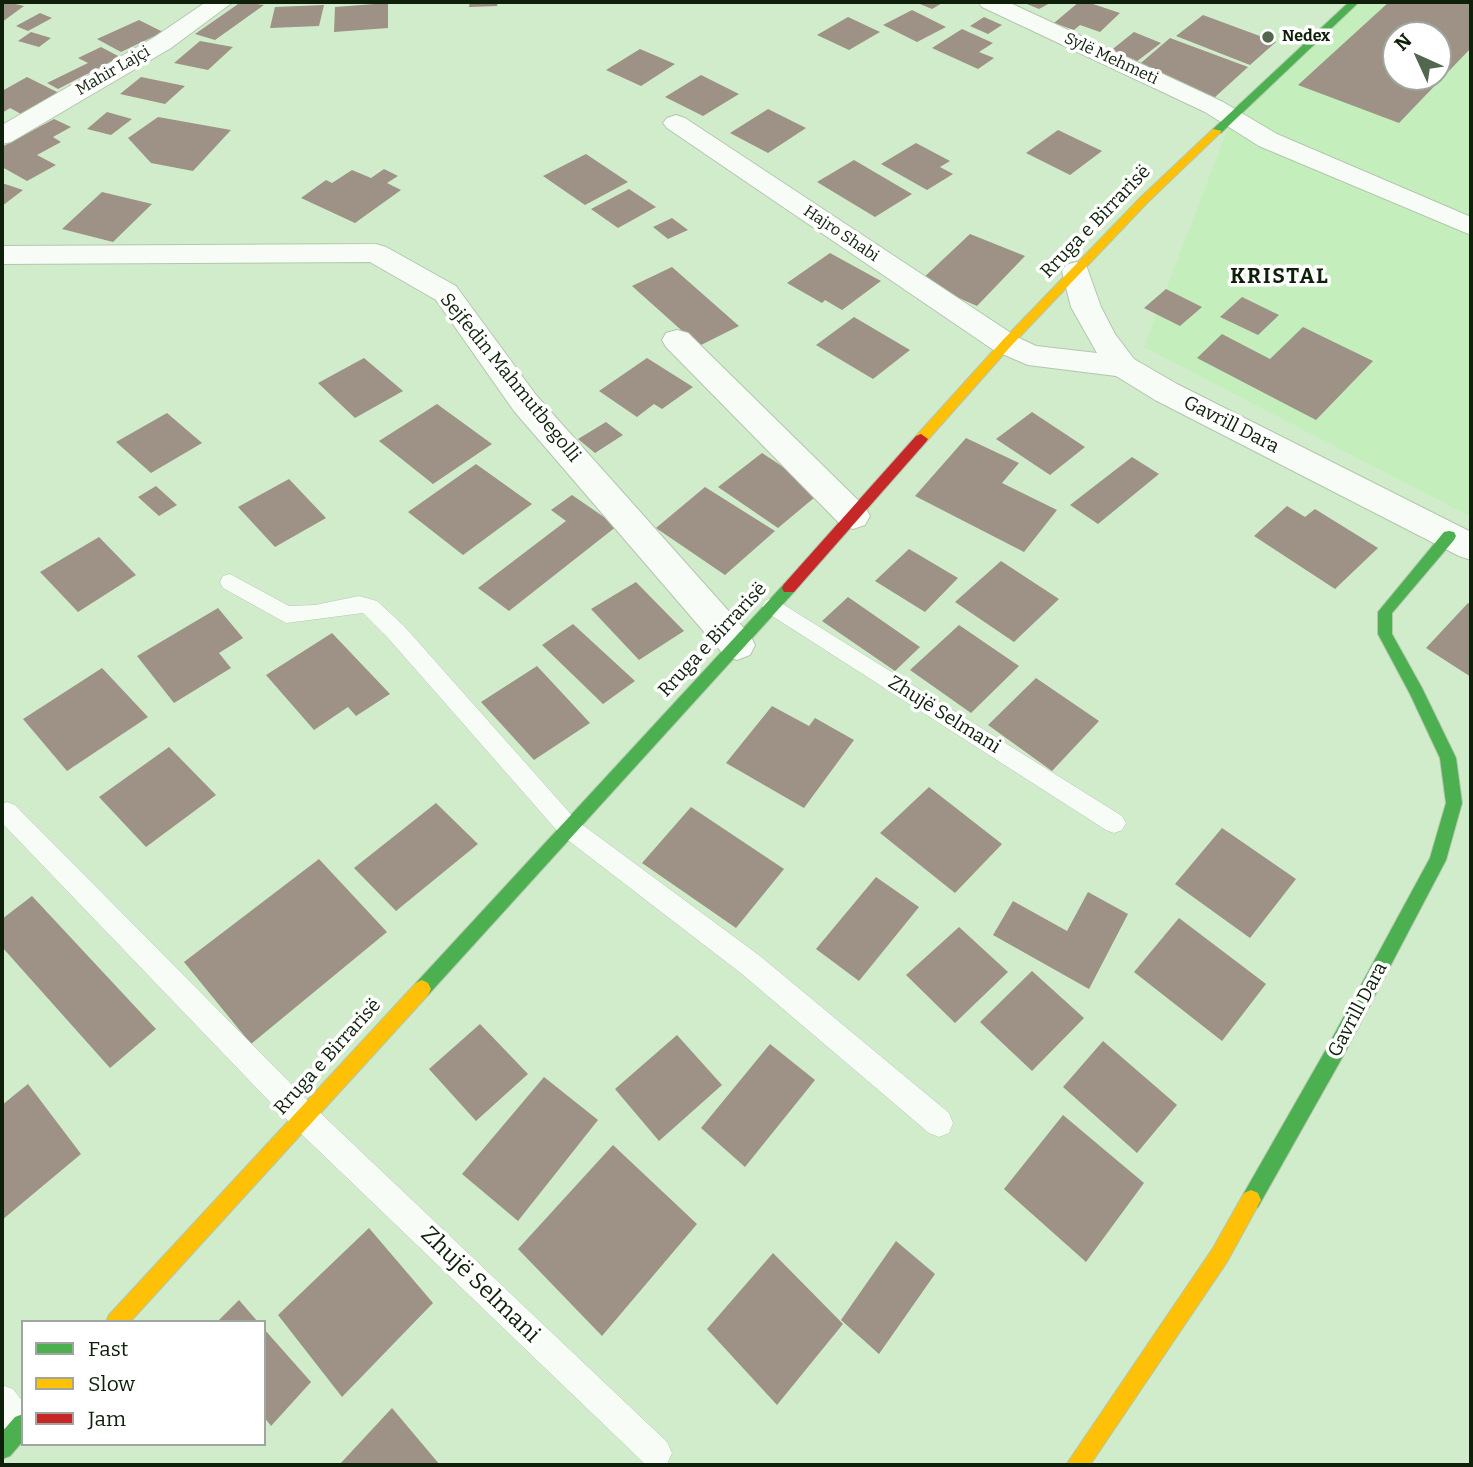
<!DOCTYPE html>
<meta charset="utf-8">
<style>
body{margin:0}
#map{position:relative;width:1473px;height:1467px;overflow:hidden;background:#d1eccb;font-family:Bitter,serif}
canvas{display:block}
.frame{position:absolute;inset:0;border:4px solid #0e200a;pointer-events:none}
.legend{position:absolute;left:21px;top:1320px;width:245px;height:126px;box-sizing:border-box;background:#fff;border:2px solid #9fa69d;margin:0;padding:9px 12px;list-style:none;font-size:21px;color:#0e200a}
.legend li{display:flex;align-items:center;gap:14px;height:35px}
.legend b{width:35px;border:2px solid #9fa69d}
.north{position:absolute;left:1382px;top:21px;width:70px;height:70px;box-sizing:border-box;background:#fff;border:2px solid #9fa69d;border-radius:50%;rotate:315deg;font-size:19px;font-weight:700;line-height:28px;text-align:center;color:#0e200a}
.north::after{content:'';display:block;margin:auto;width:24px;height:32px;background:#52674e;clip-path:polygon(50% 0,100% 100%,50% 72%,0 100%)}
</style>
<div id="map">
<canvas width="1473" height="1467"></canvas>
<div class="frame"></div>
<ul class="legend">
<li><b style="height:9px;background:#4caf50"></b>Fast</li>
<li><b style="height:9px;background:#ffc107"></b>Slow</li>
<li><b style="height:9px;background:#c62828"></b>Jam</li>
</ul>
<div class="north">N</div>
</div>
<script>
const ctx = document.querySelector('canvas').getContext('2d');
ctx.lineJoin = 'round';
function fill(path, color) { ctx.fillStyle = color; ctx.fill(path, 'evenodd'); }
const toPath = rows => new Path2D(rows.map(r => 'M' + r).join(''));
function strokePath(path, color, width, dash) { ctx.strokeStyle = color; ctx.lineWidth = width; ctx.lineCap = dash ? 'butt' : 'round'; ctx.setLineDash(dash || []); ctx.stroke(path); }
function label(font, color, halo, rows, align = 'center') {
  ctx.font = font + ' Bitter,serif'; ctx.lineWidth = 7; ctx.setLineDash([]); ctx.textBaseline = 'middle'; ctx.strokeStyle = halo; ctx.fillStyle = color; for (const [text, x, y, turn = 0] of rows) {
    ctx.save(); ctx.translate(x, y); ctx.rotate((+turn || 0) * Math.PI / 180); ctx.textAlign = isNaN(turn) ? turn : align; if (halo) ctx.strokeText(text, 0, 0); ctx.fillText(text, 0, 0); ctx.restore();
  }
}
fill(toPath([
 [1353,2,1471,2,1471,517,1144,347,1232,118],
 [1396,35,1438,35,1438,77,1396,77]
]), '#c4efbc');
fill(toPath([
 [2,2,7,2,24,6,2,22],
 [241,2,264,5,215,40,195,34],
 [470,2,498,2,497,6,469,7],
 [915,2,944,2,932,9],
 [1022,2,1052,2,1039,9],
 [1079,2,1087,2,1120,13,1100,32,1080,25,1074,30,1054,23],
 [1389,2,1471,2,1471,48,1399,123,1298,85],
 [1396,35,1438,35,1438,77,1396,77],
 [388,3,388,28,334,32,335,7],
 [324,5,319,26,270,28,275,7],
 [912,10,946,27,917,42,883,25],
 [40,13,52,18,28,31,16,26],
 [1203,15,1276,42,1250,65,1176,36],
 [848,17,880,32,849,50,817,35],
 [984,17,1002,25,988,34,970,26],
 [139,20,163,32,121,52,97,39],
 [962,29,993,43,979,52,994,58,978,69,932,48],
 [31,32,51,38,39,47,18,41],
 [1134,32,1161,43,1136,62,1109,52],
 [1170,38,1248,67,1214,98,1135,68],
 [200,41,233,47,208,70,174,63],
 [101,47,120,57,58,89,47,83,88,63,78,58],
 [640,49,675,64,641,86,606,70],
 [701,75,739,94,703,116,665,97],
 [27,77,59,93,21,114,10,108,2,113,2,91],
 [141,77,185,86,165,104,120,94],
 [768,109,806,128,768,153,730,133],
 [107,112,132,119,111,135,87,129],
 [158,117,231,130,193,171,151,163,128,138],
 [54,119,71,127,53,137,61,142,37,155,56,165,27,181,2,167,2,147],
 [1058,130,1102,151,1070,175,1026,153],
 [916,143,950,161,940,167,953,174,927,190,881,164],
 [586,154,628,182,585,205,543,176],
 [854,160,912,194,875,217,817,182],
 [384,169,398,176,387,183,401,190,355,223,301,198,326,180,332,183,352,170,371,178],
 [2,183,23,190,2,206],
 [629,189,656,207,618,228,591,209],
 [102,192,152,204,113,242,62,229],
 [672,218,688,230,668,239,653,227],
 [970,234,1025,256,977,306,920,281],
 [830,253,881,281,842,310,825,300,822,303,787,283],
 [672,267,739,326,699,346,632,286],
 [1166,289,1202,307,1180,326,1144,308],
 [1242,297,1279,315,1258,335,1220,317],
 [854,317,910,350,873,379,816,345],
 [1303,327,1373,361,1316,420,1197,358,1222,334,1270,359],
 [364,358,403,391,355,418,318,383],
 [647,358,693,387,662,409,654,404,637,417,599,391],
 [437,404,492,444,433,484,379,441],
 [1032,412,1085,447,1050,475,996,439],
 [167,413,202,443,151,473,116,442],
 [606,422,623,435,595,453,578,439],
 [966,438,1019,463,1002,483,1057,510,1024,552,915,496],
 [762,453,821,492,778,528,718,487],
 [1132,457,1159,474,1098,524,1070,505],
 [476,464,532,504,463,555,408,512],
 [289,479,326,518,275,547,238,507],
 [156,486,177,505,159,516,138,497],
 [705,487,775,531,725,575,656,528],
 [572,495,617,526,509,611,478,588,566,521,551,510],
 [1287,506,1305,517,1315,509,1378,548,1335,589,1254,536],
 [99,537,136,575,78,612,40,572],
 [909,549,958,578,925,612,875,581],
 [1001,561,1059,599,1014,642,955,602],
 [636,582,684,631,639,660,591,609],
 [848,597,920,647,895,671,822,621],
 [1468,603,1471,605,1471,677,1426,648],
 [218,608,243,638,219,653,231,668,174,703,137,656],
 [573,624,635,681,603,704,542,645],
 [959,625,1019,666,971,713,910,670],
 [332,633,390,694,356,716,348,707,314,730,266,675],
 [537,666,590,723,534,760,481,702],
 [102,668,148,717,67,771,23,719],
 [1036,678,1099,721,1052,771,988,725],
 [772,706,809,726,815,718,854,740,804,808,726,763],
 [169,747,216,795,146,847,99,797],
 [929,787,1002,844,955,893,880,833],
 [436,803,478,844,396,911,354,868],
 [691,807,784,869,736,928,642,863],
 [1222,828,1296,879,1250,938,1175,884],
 [319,859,387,932,251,1044,184,962],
 [876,877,919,907,859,981,816,949],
 [1088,892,1128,914,1089,989,993,935,1013,901,1067,931],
 [32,896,156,1029,110,1068,2,947,2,919],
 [1179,918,1266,984,1222,1041,1134,972],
 [959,927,1008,972,955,1023,906,975],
 [1032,971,1084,1018,1032,1071,980,1022],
 [480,1024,528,1074,476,1121,429,1069],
 [677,1035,722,1085,659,1141,615,1089],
 [1103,1041,1177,1105,1137,1153,1063,1087],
 [770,1044,815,1080,745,1167,701,1128],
 [544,1077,598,1120,518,1221,462,1174],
 [28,1084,81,1154,2,1220,2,1105],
 [1063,1115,1144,1183,1086,1262,1004,1189],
 [613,1145,697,1224,602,1336,518,1249],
 [369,1228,433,1303,342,1397,278,1315],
 [896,1241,935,1274,879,1354,841,1320],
 [773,1253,843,1324,777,1405,707,1329],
 [239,1300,258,1322,217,1322],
 [264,1329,311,1382,271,1426,264,1417],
 [392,1408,440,1465,339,1465]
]), '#9e9186');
const lane = toPath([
 [230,574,289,606,315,605,359,596,377,601,404,626,576,820,760,956,949,1113,953,1123,949,1133,939,1137,929,1133,742,974,560,834,388,638,363,613,286,623,223,588,220,582,223,576,230,574],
 [773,598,1122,816,1126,823,1122,830,1114,833,1106,830,766,612,762,606,766,600,773,598],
 [7,802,15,805,313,1106,667,1442,672,1453,667,1464,645,1464,293,1126,2,823,2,804,7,802],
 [2,1385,13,1389,23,1402,22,1442,11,1437,2,1425,2,1385]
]);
const street = toPath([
 [206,2,233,2,171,48,11,142,2,144,2,125,153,38,206,2],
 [978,2,1008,2,1223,102,1277,134,1471,217,1471,235,1259,146,1205,112,982,7,978,2],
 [676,115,685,118,1017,337,1036,346,1097,353,1071,307,1062,271,1066,265,1076,262,1086,265,1101,307,1115,334,1134,359,1177,384,1471,532,1471,560,1459,556,1155,400,1116,376,1028,365,995,351,667,128,663,123,667,118,676,115],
 [376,244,386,247,456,286,536,395,750,635,755,645,750,655,737,660,724,655,514,411,436,300,370,262,2,264,2,246,376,244],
 [677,330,688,333,865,507,870,516,865,525,853,529,841,525,666,347,662,340,666,333,677,330]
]);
const fast = toPath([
 [1349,2,1359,2,1221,133,1213,133,1213,129,1349,2],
 [1449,531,1454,532,1456,536,1454,540,1392,613,1392,634,1422,688,1456,758,1462,803,1446,860,1342,1058,1258,1207,1251,1210,1244,1207,1241,1200,1244,1193,1328,1046,1430,858,1446,803,1440,758,1410,694,1378,634,1378,612,1444,532,1449,531],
 [789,582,794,584,796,588,794,592,428,995,422,998,416,995,413,989,416,983,784,584,789,582],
 [23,1414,23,1441,10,1456,2,1459,2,1432,15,1417,23,1414]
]);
const slow = toPath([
 [1213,129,1222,131,1148,202,1010,347,926,442,916,442,916,436,1002,341,1140,198,1213,129],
 [422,980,428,983,431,989,428,995,130,1322,106,1322,109,1315,416,983,422,980],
 [1251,1190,1258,1193,1261,1200,1227,1262,1090,1465,1066,1465,1213,1248,1244,1193,1251,1190]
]);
const jam = toPath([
 [921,434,928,439,926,442,794,592,784,592,782,588,784,584,916,436,921,434]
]);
strokePath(lane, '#b2c7ae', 1);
strokePath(street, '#b2c7ae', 2);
strokePath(fast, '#b2c7ae', 2);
strokePath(slow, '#b2c7ae', 2);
strokePath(jam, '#b2c7ae', 2);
fill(lane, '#f8fcf7');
fill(street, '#f8fcf7');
fill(fast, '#4caf50');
fill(slow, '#ffc107');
fill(jam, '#c62828');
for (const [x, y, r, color] of [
 [1268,37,7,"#52674e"]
]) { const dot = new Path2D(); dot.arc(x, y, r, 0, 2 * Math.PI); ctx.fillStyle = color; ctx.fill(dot); strokePath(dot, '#fff', 2.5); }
label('bold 16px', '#0e200a', '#fff', [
 ["Nedex",1282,37]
], 'left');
label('16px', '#0e200a', '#fff', [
 ["Sylë Mehmeti",1111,59,25],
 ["Mahir Lajçi",113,71,-30],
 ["Hajro Shabi",841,234,34]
]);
label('19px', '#0e200a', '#fff', [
 ["Rruga e Birrarisë",1096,222,-46],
 ["Sejfedin Mahmutbegolli",510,378,51],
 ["Gavrill Dara",1231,425,27],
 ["Rruga e Birrarisë",713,640,-47],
 ["Zhujë Selmani",944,715,32],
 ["Gavrill Dara",1358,1010,-62],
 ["Rruga e Birrarisë",328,1057,-48]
]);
ctx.letterSpacing = '2px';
label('bold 21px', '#0e200a', '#fff', [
 ["KRISTAL",1280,277]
]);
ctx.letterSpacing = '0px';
label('23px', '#0e200a', '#fff', [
 ["Zhujë Selmani",480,1285,44]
]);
</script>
